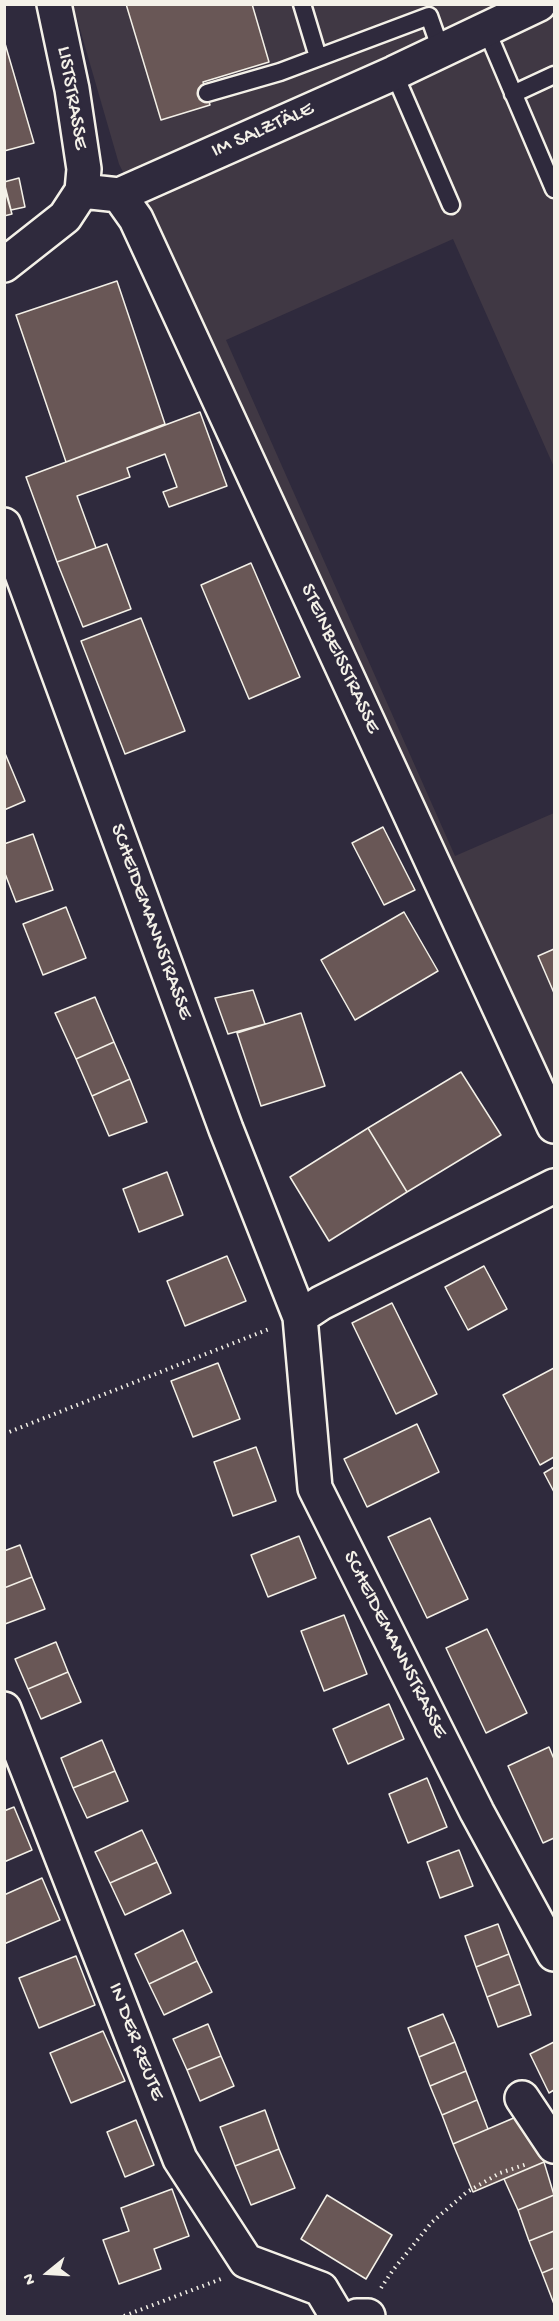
<!DOCTYPE html>
<meta charset="utf-8">
<style>
body{margin:0}
#map{position:relative;width:559px;height:2321px;overflow:hidden;background:#2f2a3d;font-family:"Gochi Hand",sans-serif}
canvas{display:block}
.frame{position:absolute;inset:0;border:6px solid #f4f1e8;pointer-events:none}
.north{position:absolute;left:18px;top:2243px;width:60px;height:60px;-webkit-text-stroke:4px #2f2a3d;paint-order:stroke;rotate:252deg;font-size:16px;font-weight:700;line-height:24px;text-align:center;color:#f4f1e8}
.north::after{content:'';display:block;margin:auto;width:21px;height:27px;background:#f4f1e8;clip-path:polygon(50% 0,100% 100%,50% 72%,0 100%)}
</style>
<div id="map">
<canvas width="559" height="2321"></canvas>
<div class="frame"></div>
<div class="north">N</div>
</div>
<script>
const ctx = document.querySelector('canvas').getContext('2d');
ctx.lineJoin = 'round';
function fill(path, color) { ctx.fillStyle = color; ctx.fill(path, 'evenodd'); }
const toPath = rows => new Path2D(rows.map(r => 'M' + r).join(''));
function strokePath(path, color, width, dash) { ctx.strokeStyle = color; ctx.lineWidth = width; ctx.lineCap = dash ? 'butt' : 'round'; ctx.setLineDash(dash || []); ctx.stroke(path); }
function label(font, color, halo, rows, align = 'center') {
  ctx.font = font + ' "Gochi Hand",sans-serif'; ctx.lineWidth = 4.5; ctx.setLineDash([]); ctx.textBaseline = 'middle'; ctx.strokeStyle = halo; ctx.fillStyle = color; for (const [text, x, y, turn = 0] of rows) {
    ctx.save(); ctx.translate(x, y); ctx.rotate((+turn || 0) * Math.PI / 180); ctx.textAlign = isNaN(turn) ? turn : align; if (halo) ctx.strokeText(text, 0, 0); ctx.fillText(text, 0, 0); ctx.restore();
  }
}
fill(toPath([
 [73,5,554,5,554,467,453,239,226,340,455,856,554,813,554,1113,146,218,119,164]
]), '#403844');
const building = toPath([
 [126,4,252,4,269,62,203,82,210,105,161,120,126,4],
 [4,40,34,143,4,151,4,40],
 [19,178,25,207,11,210,4,182,19,178],
 [4,187,12,214,4,216,4,187],
 [117,281,165,424,66,462,16,315,117,281],
 [200,412,227,486,169,507,163,492,177,487,165,454,127,468,130,477,77,496,96,548,57,562,26,477,200,412],
 [107,544,131,609,83,627,57,562,107,544],
 [251,563,300,677,249,699,201,585,251,563],
 [141,618,185,731,125,754,81,641,141,618],
 [4,751,25,801,4,810,4,751],
 [383,827,415,890,384,905,352,843,383,827],
 [33,834,53,890,16,902,4,871,4,844,33,834],
 [66,907,86,958,43,975,23,924,66,907],
 [404,912,438,971,355,1020,321,960,404,912],
 [554,949,554,993,538,956,554,949],
 [253,990,265,1024,228,1034,215,998,253,990],
 [95,997,114,1042,76,1059,55,1013,95,997],
 [301,1013,325,1086,261,1106,237,1033,301,1013],
 [114,1042,130,1079,92,1096,76,1059,114,1042],
 [461,1072,501,1135,407,1192,368,1128,461,1072],
 [130,1079,147,1122,109,1136,92,1096,130,1079],
 [368,1128,407,1192,329,1241,290,1177,368,1128],
 [167,1172,183,1215,139,1232,123,1189,167,1172],
 [227,1256,246,1301,185,1326,167,1281,227,1256],
 [484,1266,507,1309,468,1330,445,1287,484,1266],
 [392,1303,437,1394,396,1414,352,1323,392,1303],
 [218,1363,240,1419,193,1437,171,1381,218,1363],
 [554,1368,554,1457,540,1465,503,1395,554,1368],
 [417,1424,439,1472,367,1507,344,1459,417,1424],
 [256,1447,276,1501,233,1516,214,1462,256,1447],
 [554,1467,554,1492,544,1473,554,1467],
 [430,1518,468,1599,427,1618,388,1537,430,1518],
 [299,1536,316,1578,268,1597,251,1555,299,1536],
 [20,1545,32,1577,4,1588,4,1551,20,1545],
 [32,1577,45,1609,5,1624,4,1588,32,1577],
 [344,1615,367,1674,324,1691,301,1631,344,1615],
 [487,1629,527,1713,486,1733,446,1648,487,1629],
 [56,1642,68,1672,28,1689,15,1659,56,1642],
 [68,1672,81,1702,41,1719,28,1689,68,1672],
 [389,1704,404,1739,348,1764,333,1729,389,1704],
 [102,1740,115,1771,73,1788,61,1758,102,1740],
 [549,1747,554,1759,554,1838,543,1843,508,1766,549,1747],
 [115,1771,128,1801,87,1818,73,1788,115,1771],
 [427,1778,447,1827,408,1843,389,1794,427,1778],
 [14,1807,32,1850,4,1862,4,1811,14,1807],
 [142,1830,157,1862,110,1883,95,1852,142,1830],
 [459,1850,473,1886,440,1898,427,1862,459,1850],
 [157,1862,171,1893,125,1915,110,1883,157,1862],
 [42,1878,60,1920,4,1944,4,1895,42,1878],
 [498,1924,509,1954,476,1967,465,1936,498,1924],
 [183,1930,197,1961,149,1984,135,1954,183,1930],
 [509,1954,520,1984,487,1997,476,1967,509,1954],
 [76,1956,95,2005,39,2028,19,1978,76,1956],
 [197,1961,212,1992,164,2015,149,1984,197,1961],
 [520,1984,531,2015,498,2027,487,1997,520,1984],
 [443,2014,455,2042,419,2057,408,2028,443,2014],
 [208,2024,221,2056,187,2070,173,2039,208,2024],
 [103,2031,125,2081,71,2103,50,2053,103,2031],
 [455,2042,466,2071,430,2086,419,2057,455,2042],
 [554,2042,554,2090,549,2093,530,2054,554,2042],
 [221,2056,234,2086,200,2101,187,2070,221,2056],
 [466,2071,477,2100,442,2115,430,2086,466,2071],
 [477,2100,488,2129,453,2144,442,2115,477,2100],
 [265,2110,279,2149,235,2166,220,2127,265,2110],
 [523,2114,544,2162,473,2192,453,2144,523,2114],
 [136,2120,154,2165,125,2177,107,2132,136,2120],
 [279,2149,295,2188,251,2205,235,2166,279,2149],
 [544,2162,554,2195,518,2210,504,2179,544,2162],
 [172,2189,189,2236,154,2249,161,2269,119,2284,103,2240,129,2231,121,2208,172,2189],
 [327,2195,392,2235,366,2279,301,2239,327,2195],
 [554,2195,554,2231,529,2241,518,2210,554,2195],
 [554,2231,554,2268,542,2273,529,2241,554,2231],
 [554,2268,554,2304,542,2273,554,2268]
]);
fill(building, '#695756');
strokePath(building, '#f4f1e8', 1.5);
const lane = toPath([
 [302,4,318,57],
 [486,29,554,189],
 [394,73,451,205],
 [207,93,280,72,429,16,441,50],
 [513,94,554,75]
]);
const street = toPath([
 [82,191,119,195,394,73,539,4],
 [119,195,136,219,554,1126],
 [4,265,65,217,82,191,84,169,72,89,54,4],
 [4,525,226,1129,300,1317,315,1488,477,1812,554,1954],
 [300,1317,321,1303,554,1186],
 [4,1709,180,2159,246,2261,321,2289,337,2316],
 [522,2098,554,2146],
 [357,2316,368,2316]
]);
strokePath(lane, '#f4f1e8', 21);
strokePath(street, '#f4f1e8', 38);
strokePath(toPath([
 [4,1434,269,1329],
 [381,2288,393,2270,432,2222,467,2192,500,2173,527,2164],
 [124,2316,221,2279]
]), '#f4f1e8', 4, [1.5, 4.5]);
strokePath(lane, '#2f2a3d', 16);
strokePath(street, '#2f2a3d', 33);
label('21px', '#f4f1e8', '#2f2a3d', [
 ["LISTSTRASSE",71,98,80],
 ["IM SALZTÄLE",263,131,-24],
 ["STEINBEISSTRASSE",339,659,65],
 ["SCHEIDEMANNSTRASSE",150,922,70],
 ["SCHEIDEMANNSTRASSE",394,1645,63],
 ["IN DER REUTE",135,2042,69]
]);
</script>
